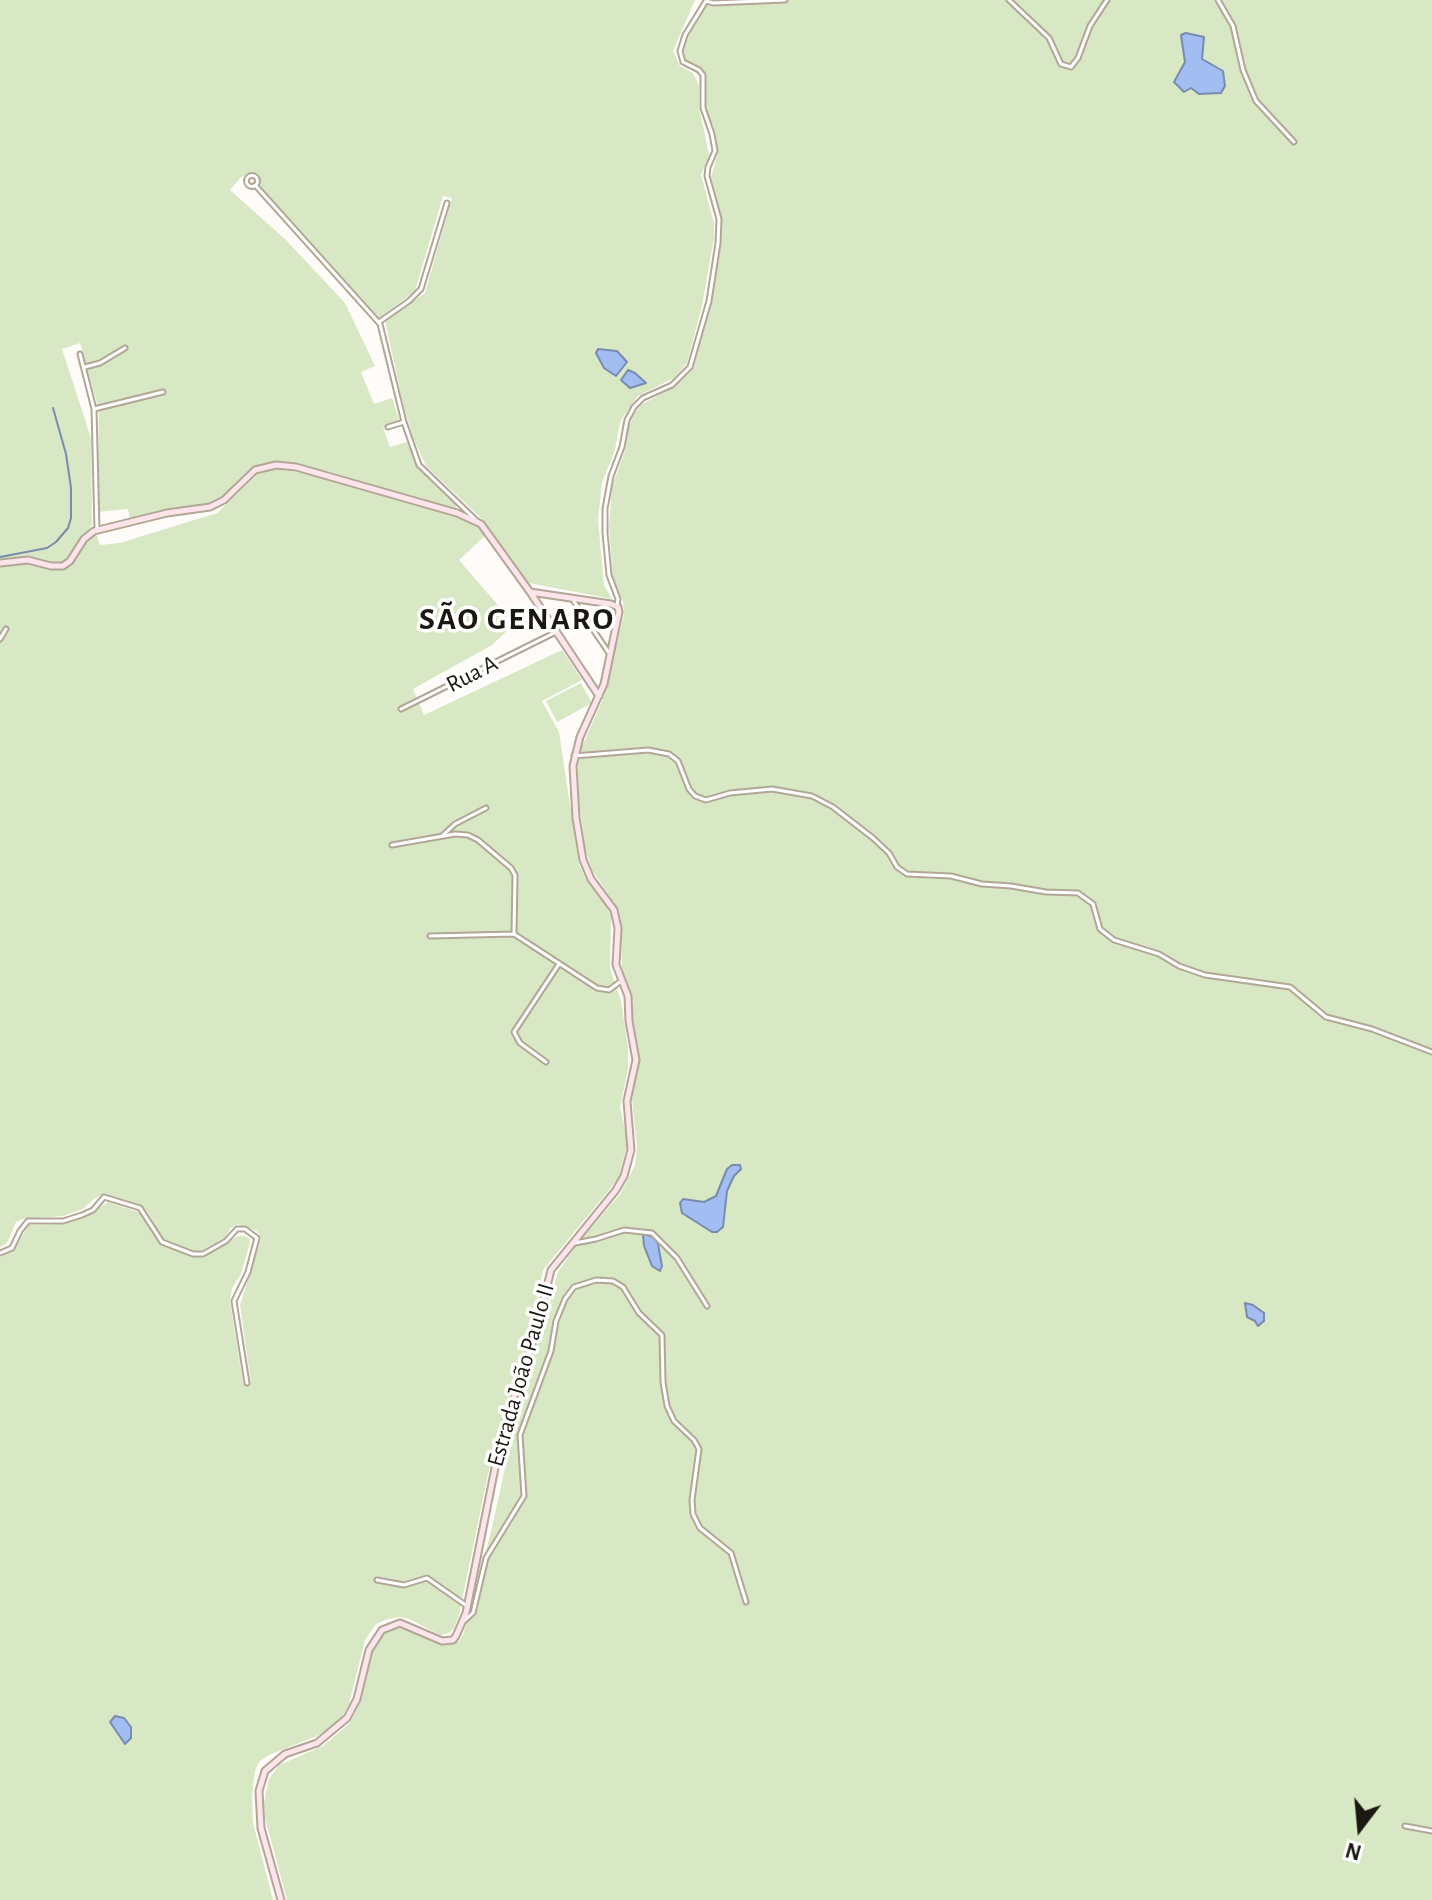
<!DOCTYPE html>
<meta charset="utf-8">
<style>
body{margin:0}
#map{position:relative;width:1432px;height:1900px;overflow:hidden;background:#fefbf8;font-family:"Alegreya Sans",sans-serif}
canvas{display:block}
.north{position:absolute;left:1320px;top:1788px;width:80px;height:80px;-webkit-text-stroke:6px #fff;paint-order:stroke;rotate:196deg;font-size:22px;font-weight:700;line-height:32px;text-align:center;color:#1b1711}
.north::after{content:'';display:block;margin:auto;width:28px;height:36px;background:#1b1711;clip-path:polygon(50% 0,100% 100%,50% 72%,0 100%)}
</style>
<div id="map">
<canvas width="1432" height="1900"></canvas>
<div class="north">N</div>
</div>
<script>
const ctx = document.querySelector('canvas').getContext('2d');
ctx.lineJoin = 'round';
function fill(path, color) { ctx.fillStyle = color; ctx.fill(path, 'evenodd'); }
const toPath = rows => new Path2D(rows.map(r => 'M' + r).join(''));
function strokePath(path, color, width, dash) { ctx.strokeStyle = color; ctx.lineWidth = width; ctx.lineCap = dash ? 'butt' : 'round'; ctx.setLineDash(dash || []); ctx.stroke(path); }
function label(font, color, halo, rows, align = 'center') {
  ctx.font = font + ' "Alegreya Sans",sans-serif'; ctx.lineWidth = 7; ctx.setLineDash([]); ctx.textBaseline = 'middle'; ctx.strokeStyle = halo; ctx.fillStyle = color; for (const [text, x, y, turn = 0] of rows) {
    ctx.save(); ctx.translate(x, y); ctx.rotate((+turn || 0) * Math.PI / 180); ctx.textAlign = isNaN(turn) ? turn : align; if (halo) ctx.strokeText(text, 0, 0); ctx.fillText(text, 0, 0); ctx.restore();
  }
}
fill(toPath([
 [0,0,695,0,673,51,680,66,693,73,699,85,699,107,709,155,701,175,714,223,714,238,702,306,687,363,674,378,638,396,629,408,620,422,615,450,602,483,598,520,604,585,612,599,529,583,484,521,426,466,413,437,404,407,385,321,425,293,452,198,443,196,415,291,379,318,259,185,258,177,250,173,240,178,230,190,286,240,345,303,375,366,361,372,374,404,392,398,400,422,383,428,390,447,407,442,419,469,457,504,455,510,330,472,292,463,270,462,250,468,222,496,207,503,130,519,128,509,97,512,99,410,80,343,62,349,91,438,92,525,65,562,55,564,22,557,0,560],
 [706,0,1432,0,1432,1900,287,1900,265,1818,264,1803,269,1779,279,1765,323,1746,349,1724,358,1708,373,1647,387,1631,393,1628,408,1629,434,1642,450,1644,459,1641,463,1635,490,1536,517,1414,558,1272,575,1247,621,1193,635,1165,637,1148,632,1099,639,1055,633,1025,632,994,622,972,621,920,617,907,592,870,585,848,578,795,578,764,580,751,603,699,624,614,623,601,613,580,609,527,612,486,625,451,628,428,634,414,641,405,675,386,693,369,709,308,720,251,722,222,711,177,718,153,715,131,706,111,706,76,701,67,685,60,683,53,687,39],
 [276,469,321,476,463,517,480,527,487,534,459,560,514,624,492,645,413,689,424,715,562,650,582,680,542,701,559,732,579,865,587,881,604,902,611,916,610,968,621,1001,628,1048,628,1069,620,1107,628,1141,618,1179,543,1270,528,1343,493,1450,459,1615,454,1628,449,1633,440,1635,409,1619,399,1617,385,1620,376,1624,365,1640,349,1704,340,1720,317,1736,269,1755,259,1762,255,1771,252,1796,253,1823,273,1900,0,1900,0,1257,13,1251,29,1225,61,1224,83,1218,108,1202,141,1213,160,1244,194,1257,204,1256,238,1236,245,1236,250,1239,250,1243,241,1274,232,1288,230,1302,243,1383,251,1383,240,1305,261,1238,257,1231,238,1224,231,1228,225,1237,199,1252,194,1251,163,1240,149,1214,142,1206,105,1194,95,1198,83,1209,63,1216,22,1219,16,1222,7,1243,0,1247,0,565,25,563,63,569,71,564,86,540,92,534,96,533,100,545,120,543,217,513,258,474],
 [581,683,592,703,557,722,546,701]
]), '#d8e7c4');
const water = toPath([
 [1186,33,1204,37,1202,59,1223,71,1225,86,1221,93,1199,94,1191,88,1184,92,1174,82,1185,62,1181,35,1186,33],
 [598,349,617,351,627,362,616,376,604,368,596,353,598,349],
 [628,370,635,373,646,383,630,388,621,380,628,370],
 [732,1165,740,1165,741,1169,734,1176,727,1191,723,1227,717,1232,712,1232,682,1213,680,1203,683,1199,704,1202,716,1196,727,1169,732,1165],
 [648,1235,657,1239,662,1266,660,1271,652,1266,644,1246,643,1235,648,1235],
 [1245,1303,1253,1305,1264,1313,1264,1321,1258,1326,1255,1321,1247,1317,1245,1303],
 [115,1716,124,1718,131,1727,131,1738,125,1744,110,1722,115,1716]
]);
fill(water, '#a1bdf1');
strokePath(water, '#798bae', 2);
strokePath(toPath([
 [0,557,47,548,56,542,68,528,71,518,71,488,66,454,53,408]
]), '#798bae', 2);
const street = toPath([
 [1009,0,1049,38,1061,64,1071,67,1078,58,1090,26,1107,0],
 [1218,0,1233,26,1243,70,1256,101,1294,142],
 [706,1,713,3,785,0],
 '246.5 181a5.5 5.5 0 1 1 11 0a5.5 5.5 0 1 1-11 0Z',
 [255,185,380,324,404,422,419,465,478,522],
 [379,322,409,301,421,289,447,203],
 [80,354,94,409,97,530],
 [85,367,100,363,125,348],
 [94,409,163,392],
 [388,427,404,422],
 [573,600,609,653],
 [617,606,618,599,609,575,605,533,605,509,611,476,622,447,627,420,634,407,643,398,672,385,690,367,709,301,718,243,719,219,707,176,708,167,715,151,712,134,703,108,703,75,699,70,683,62,680,51,685,35,706,1],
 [0,639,6,629],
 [401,709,556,632],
 [574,756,648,750,669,754,678,761,689,789,695,796,706,800,730,793,772,789,812,796,833,807,873,838,889,853,897,867,907,874,951,876,982,884,1011,886,1046,892,1078,893,1093,904,1100,929,1114,940,1159,954,1179,966,1205,975,1290,987,1326,1017,1372,1029,1432,1052],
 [442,836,455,824,486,808],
 [392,845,455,834,468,835,478,840,511,868,515,875,514,934],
 [430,936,514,934,597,988,609,990,621,981],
 [546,1062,520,1043,514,1032,559,964],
 [575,1243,596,1239,624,1230,652,1233,677,1258,707,1306],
 [0,1253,12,1248,20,1231,28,1221,63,1221,82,1215,93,1210,104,1197,140,1208,162,1242,193,1254,203,1254,226,1241,237,1229,245,1229,257,1238,248,1272,234,1301,247,1383],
 [377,1580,404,1585,427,1578,467,1606],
 [464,1621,473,1613,486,1558,524,1496,520,1435,551,1351,556,1321,565,1299,574,1287,596,1280,613,1281,623,1287,639,1313,662,1335,663,1382,667,1406,674,1421,694,1440,699,1449,692,1500,693,1514,700,1528,731,1553,746,1602],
 [1405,1826,1432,1831]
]);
const secondary = toPath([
 [0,563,28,560,51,566,63,566,70,561,84,539,94,531,167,513,210,507,224,500,255,470,276,465,296,467,457,513,481,524,530,592,599,696],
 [281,1900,261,1828,259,1791,265,1771,285,1754,317,1743,347,1718,357,1699,369,1650,382,1630,400,1623,442,1641,453,1640,456,1636,466,1613,502,1433,535,1335,551,1270,616,1190,624,1176,631,1150,627,1101,636,1060,629,1021,628,996,616,965,618,928,614,910,591,879,583,860,576,818,573,766,580,737,604,684,619,612,618,607,611,604,530,592]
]);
strokePath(street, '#b2a796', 7);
strokePath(secondary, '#b2a796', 9);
strokePath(street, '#fff', 3);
strokePath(secondary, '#ffe4ec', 5);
label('24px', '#1b1711', '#fff', [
 ["Rua A",472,674,-27],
 ["Estrada João Paulo II",521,1375,-74]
]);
ctx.letterSpacing = '2px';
label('bold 32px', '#1b1711', '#fff', [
 ["SÃO GENARO",517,619]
]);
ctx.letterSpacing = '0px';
</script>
